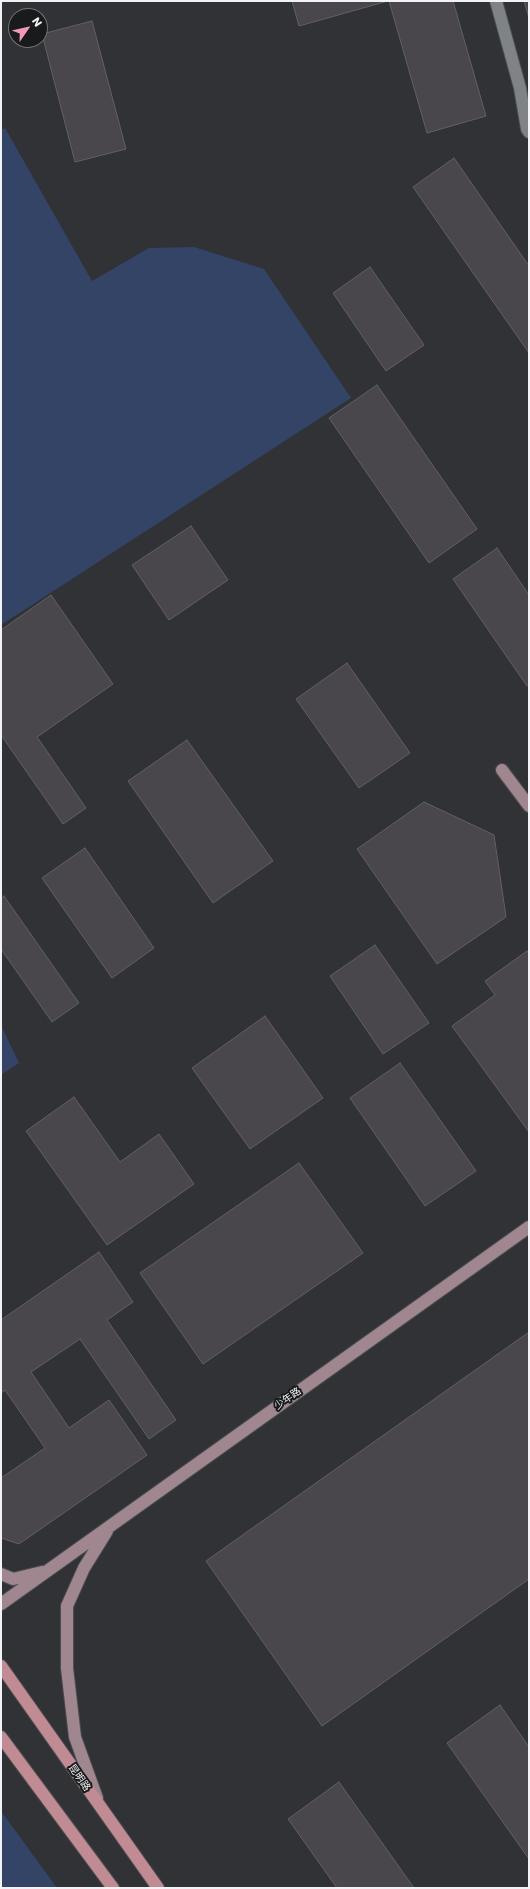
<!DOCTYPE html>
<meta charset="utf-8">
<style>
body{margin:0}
#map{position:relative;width:530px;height:1889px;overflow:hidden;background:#303236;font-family:Poppins,sans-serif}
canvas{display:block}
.frame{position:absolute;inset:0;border:2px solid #f2f3f6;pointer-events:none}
.north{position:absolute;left:8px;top:8px;width:40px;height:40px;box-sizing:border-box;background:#191a1b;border:1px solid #707173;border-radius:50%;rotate:56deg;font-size:11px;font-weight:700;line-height:16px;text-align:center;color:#f2f3f6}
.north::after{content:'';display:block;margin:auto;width:14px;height:18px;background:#f09ab5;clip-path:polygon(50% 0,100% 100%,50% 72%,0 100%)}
</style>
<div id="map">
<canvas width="530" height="1889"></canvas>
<div class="frame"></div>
<div class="north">N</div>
</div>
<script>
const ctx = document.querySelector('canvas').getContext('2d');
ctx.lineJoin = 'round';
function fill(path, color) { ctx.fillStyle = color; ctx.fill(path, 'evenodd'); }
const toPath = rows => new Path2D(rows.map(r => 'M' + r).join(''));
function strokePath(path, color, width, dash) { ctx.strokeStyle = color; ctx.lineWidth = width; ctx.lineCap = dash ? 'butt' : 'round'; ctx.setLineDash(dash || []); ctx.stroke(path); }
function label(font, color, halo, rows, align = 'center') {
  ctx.font = font + ' Poppins,"Noto Sans SC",sans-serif'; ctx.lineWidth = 4; ctx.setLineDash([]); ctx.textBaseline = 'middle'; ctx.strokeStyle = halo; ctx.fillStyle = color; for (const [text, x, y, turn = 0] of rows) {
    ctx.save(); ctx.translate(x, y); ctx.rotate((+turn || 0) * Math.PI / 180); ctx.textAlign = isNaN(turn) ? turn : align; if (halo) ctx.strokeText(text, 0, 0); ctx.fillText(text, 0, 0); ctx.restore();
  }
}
fill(toPath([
 [5,128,92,281,149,248,194,247,264,269,351,398,1,625,1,130],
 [1,1025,19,1063,1,1075],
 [1,1811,57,1888,1,1888]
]), '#346');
const building = toPath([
 [292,1,388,1,299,26,292,1],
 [389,1,453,1,486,116,427,133,389,1],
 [524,1,529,1,529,18,524,1],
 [92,21,126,149,75,162,42,34,92,21],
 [454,158,529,266,529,353,413,187,454,158],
 [370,267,424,345,386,371,333,293,370,267],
 [377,385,477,529,429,563,329,418,377,385],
 [191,526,228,580,169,620,132,565,191,526],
 [497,548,529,595,529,685,527,686,453,579,497,548],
 [51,595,113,684,37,737,86,808,63,824,1,735,1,630,51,595],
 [347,663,410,753,359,788,296,699,347,663],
 [187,740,273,861,213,903,128,781,187,740],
 [424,802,494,835,506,917,437,964,357,849,424,802],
 [85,848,154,948,112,978,42,878,85,848],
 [4,896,79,1003,52,1022,1,949,1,899,4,896],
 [375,945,429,1023,383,1054,330,976,375,945],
 [527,951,529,954,529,1132,452,1026,495,995,485,981,527,951],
 [265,1016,323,1098,250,1149,192,1068,265,1016],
 [400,1063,476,1171,425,1206,350,1098,400,1063],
 [74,1097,120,1162,159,1134,194,1184,107,1245,26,1131,74,1097],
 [299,1163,363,1253,203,1364,140,1273,299,1163],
 [99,1252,133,1302,107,1320,176,1420,149,1439,80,1339,31,1372,69,1428,109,1400,147,1455,19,1544,1,1538,1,1478,45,1448,5,1390,1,1393,1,1320,99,1252],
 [529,1332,529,1579,322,1726,206,1561,529,1332],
 [500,1705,529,1747,529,1859,447,1743,500,1705],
 [339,1782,414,1888,337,1888,288,1819,339,1782]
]);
fill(building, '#49474b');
strokePath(building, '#626065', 1);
const lane = toPath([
 [496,1,520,88,527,129,529,132]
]);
const secondary = toPath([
 [502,770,529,806],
 [1,1574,13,1579,42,1572],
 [1,1604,529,1227],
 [97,1798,75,1737,67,1668,67,1606,84,1568,107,1531]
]);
const primary = toPath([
 [1,1666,158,1888],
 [1,1737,113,1888]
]);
strokePath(lane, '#4c4e51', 14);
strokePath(secondary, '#4c4e51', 14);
strokePath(primary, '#4c4e51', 14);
strokePath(lane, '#7f8287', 12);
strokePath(secondary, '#a0868e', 12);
strokePath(primary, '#c18b94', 12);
label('10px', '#f2f3f6', '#191a1b', [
 ["少年路",288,1399,-35],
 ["昆明路",79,1778,55]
]);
</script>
